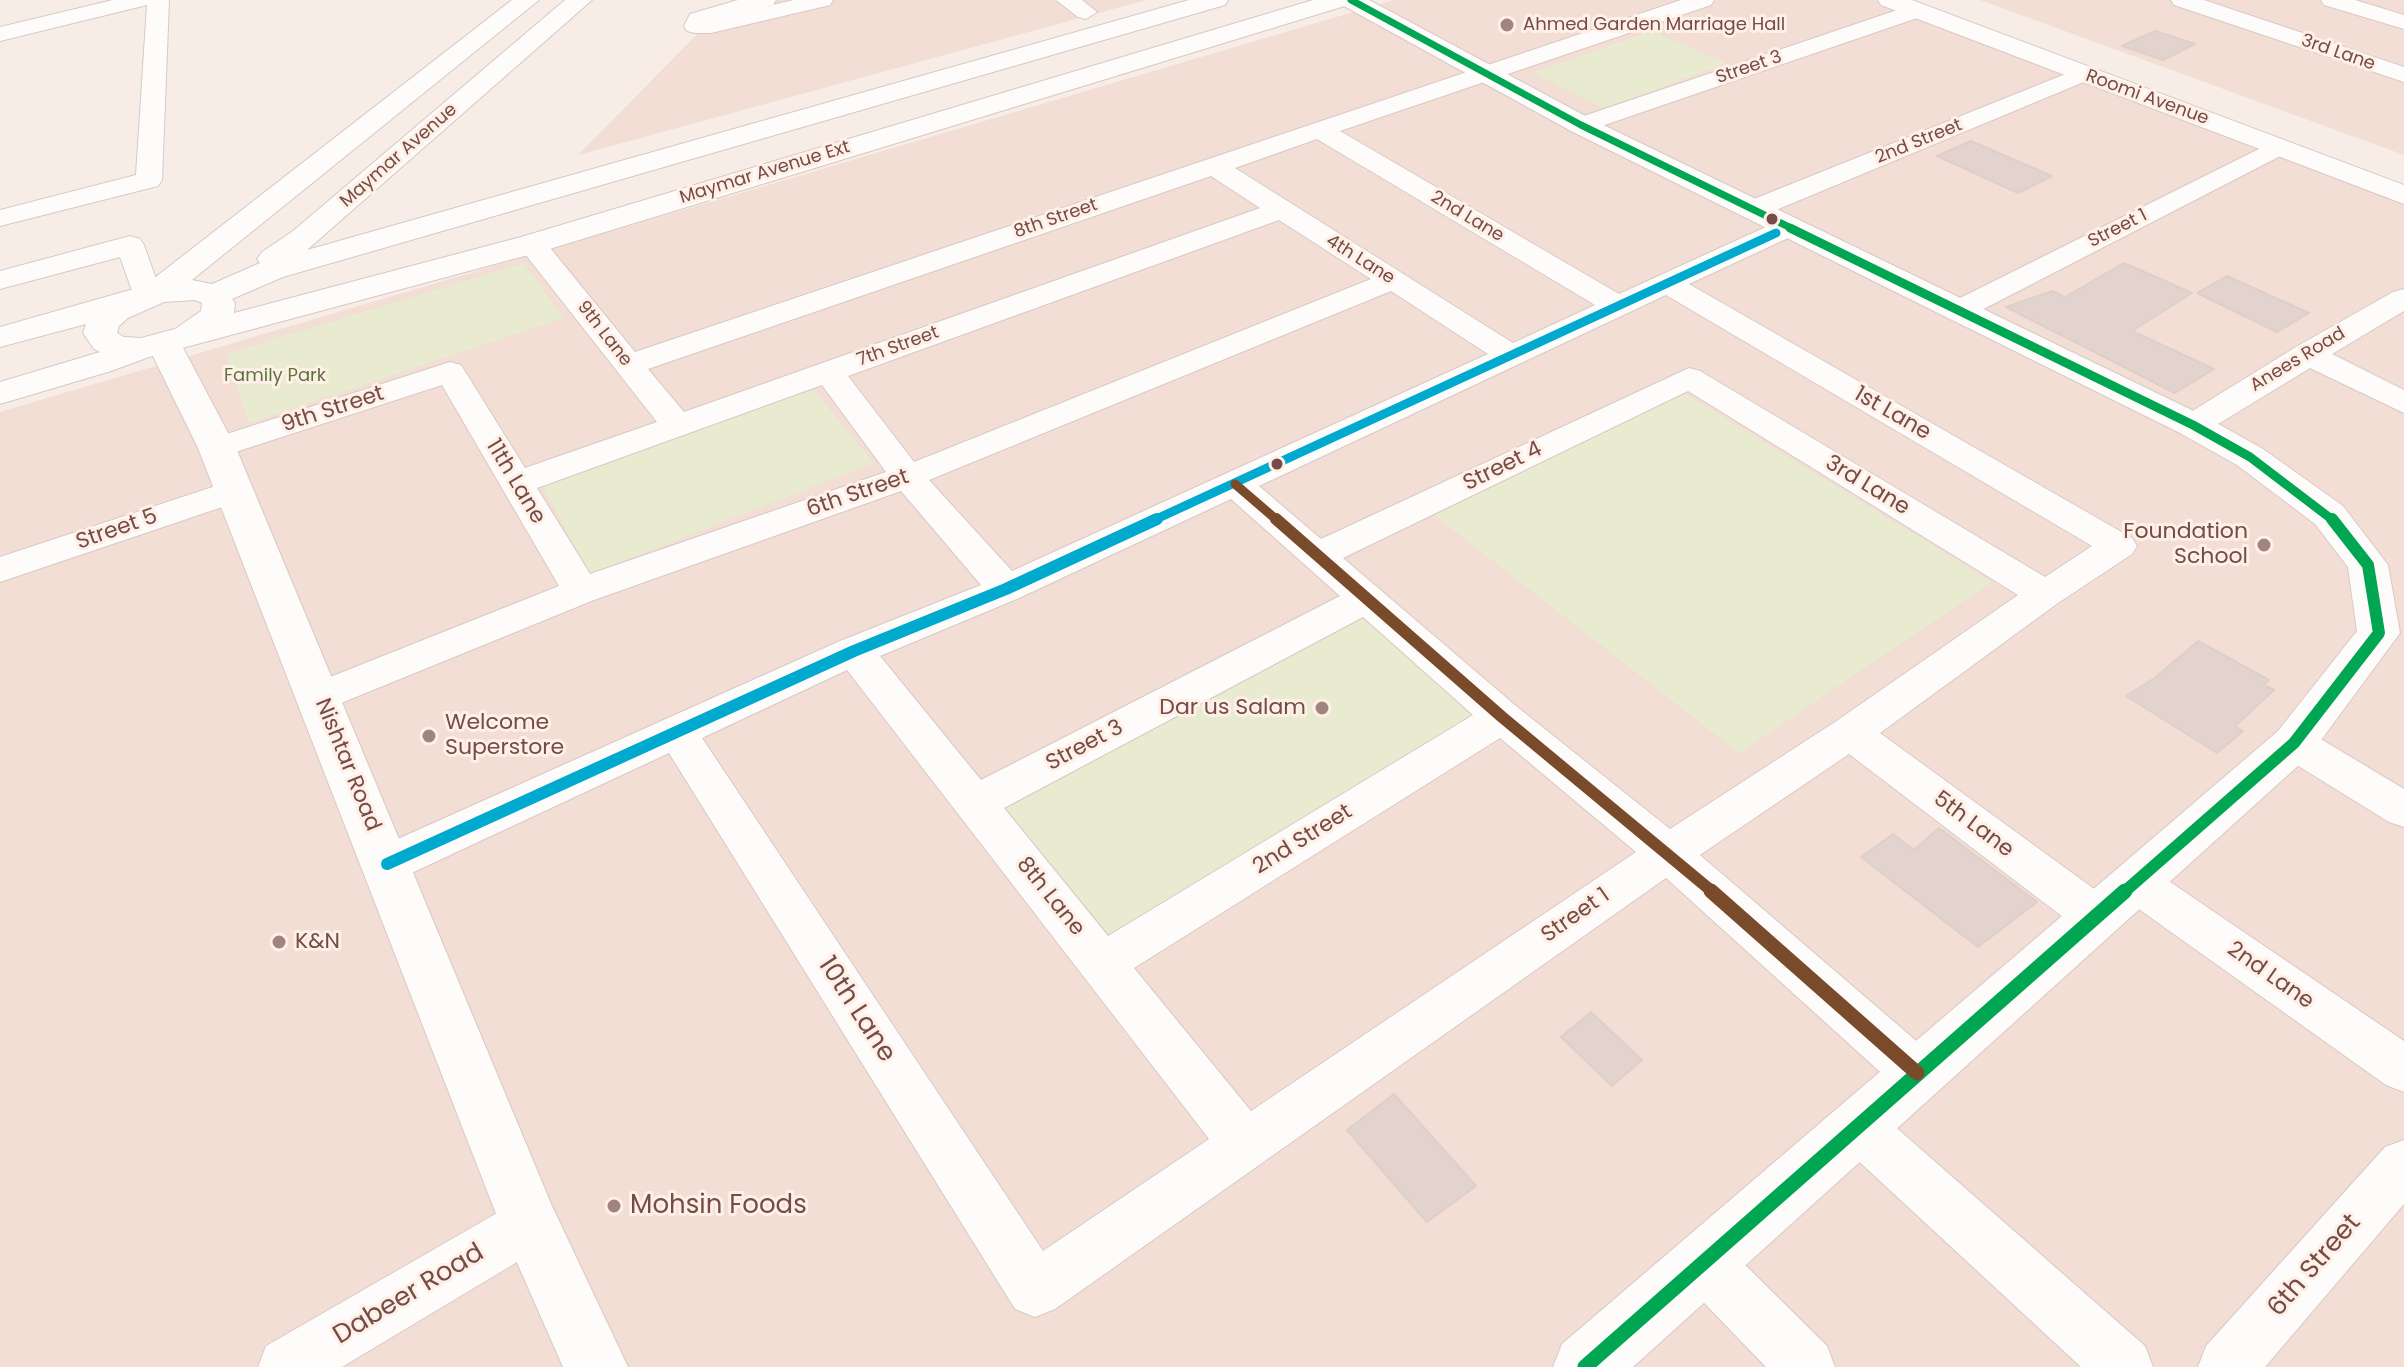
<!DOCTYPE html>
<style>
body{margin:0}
canvas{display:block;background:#f7ece6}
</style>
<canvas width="2404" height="1367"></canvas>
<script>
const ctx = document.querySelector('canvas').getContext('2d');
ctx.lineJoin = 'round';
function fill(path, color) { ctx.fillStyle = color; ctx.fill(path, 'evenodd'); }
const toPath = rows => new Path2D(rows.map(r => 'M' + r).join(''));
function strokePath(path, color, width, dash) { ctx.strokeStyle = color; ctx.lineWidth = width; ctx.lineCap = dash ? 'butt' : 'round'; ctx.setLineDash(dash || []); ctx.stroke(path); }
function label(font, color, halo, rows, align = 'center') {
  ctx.font = font + ' Poppins,sans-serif'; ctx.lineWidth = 6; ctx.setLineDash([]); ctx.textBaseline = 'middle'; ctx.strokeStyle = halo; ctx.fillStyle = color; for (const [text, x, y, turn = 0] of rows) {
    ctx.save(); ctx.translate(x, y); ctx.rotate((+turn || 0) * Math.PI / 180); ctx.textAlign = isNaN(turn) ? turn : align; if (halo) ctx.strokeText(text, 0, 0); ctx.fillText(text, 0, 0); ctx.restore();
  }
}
fill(toPath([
 [731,0,1146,0,578,155],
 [1394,0,1897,0,2404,190,2404,1367,0,1367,0,412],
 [1980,0,2404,0,2404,155]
]), '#f2ded4');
fill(toPath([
 [1651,31,1726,63,1604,108,1532,73],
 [524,263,564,318,249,423,226,354],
 [813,389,874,463,590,574,542,485],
 [1684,393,1992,582,1739,753,1434,515],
 [1365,612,1484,717,1111,937,1006,809]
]), '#e8ebd0');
const building = toPath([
 [2155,31,2195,44,2163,60,2122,46,2155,31],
 [1971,141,2052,176,2018,193,1937,156,1971,141],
 [2124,263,2192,293,2132,331,2214,369,2175,393,2006,307,2053,291,2065,297,2124,263],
 [2227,276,2309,313,2277,332,2197,293,2227,276],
 [2198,641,2269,680,2264,685,2274,690,2235,726,2243,731,2217,753,2126,696,2156,677,2198,641],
 [1939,828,2037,902,1978,947,1861,857,1893,834,1914,850,1939,828],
 [1591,1012,1642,1060,1612,1086,1561,1037,1591,1012],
 [1394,1094,1476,1186,1427,1222,1347,1130,1394,1094]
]);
fill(building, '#e3d3ce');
strokePath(building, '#e0cec8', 2);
const minor = toPath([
 [113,0,169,0,162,180,158,186,0,226,0,210,136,175,147,5,0,41,0,27,113,0],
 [738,0,776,0,773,5,759,8,794,0,833,0,830,5,711,33,695,33,687,31,684,26,690,14,738,0],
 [1056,0,1082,0,1097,12,1086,19,1078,17,1056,0],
 [1681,0,1714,0,1711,5,1340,131,1619,294,1779,221,1789,219,1799,221,1803,227,1799,233,1689,284,2132,538,2137,546,2132,554,2058,603,1880,733,2112,902,2119,916,2112,930,2096,935,2080,930,1849,754,1700,855,1935,1057,1942,1073,1935,1089,1917,1096,1899,1089,1666,878,1055,1309,1035,1317,1015,1309,669,753,403,877,387,882,371,877,365,864,371,851,840,641,981,585,901,491,594,600,319,712,305,707,299,697,305,687,559,586,442,385,217,458,205,455,200,448,205,441,450,362,461,365,525,468,657,422,522,250,518,244,522,238,532,235,542,238,635,352,1681,0],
 [1317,139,1595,305,1513,343,1235,168,1317,139],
 [1211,176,1260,208,684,412,648,369,1211,176],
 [1279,220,1371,279,914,462,848,376,1279,220],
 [1391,291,1488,354,1012,571,929,480,1391,291],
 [1666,295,2092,546,2045,577,1700,371,1689,368,1321,539,1259,486,1666,295],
 [822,385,886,472,590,574,537,488,822,385],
 [1688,391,2018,595,1835,722,1670,829,1516,706,1343,558,1688,391],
 [1231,499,1340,596,981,780,880,656,1019,598,1231,499],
 [1363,617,1473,715,1108,936,1004,808,1363,617],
 [847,670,1209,1139,1043,1251,702,738,847,670],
 [1500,738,1636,852,1251,1111,1134,968,1500,738],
 [2171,0,2204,0,2404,67,2404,82,2174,5,2171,0],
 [2321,0,2355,0,2404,15,2404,29,2324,5,2321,0],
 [1918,3,1929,10,1926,15,1590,130,1581,133,1572,130,1568,125,1572,120,1918,3],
 [2083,67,2091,69,2095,74,2091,79,1764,215,1754,217,1744,215,1740,209,1744,203,2083,67],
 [2279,139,2288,142,2292,147,2288,152,1968,317,1957,320,1946,317,1942,311,1946,305,2279,139],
 [130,236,140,239,144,245,162,296,158,302,147,305,136,302,120,257,0,289,0,271,130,236],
 [2404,289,2404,311,2332,354,2404,390,2404,413,2310,368,2205,432,2193,435,2181,432,2176,425,2181,418,2296,347,2393,292,2404,289],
 [234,480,246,483,251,491,246,499,0,582,0,557,234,480],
 [2294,727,2309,732,2404,789,2404,827,2389,822,2279,754,2273,743,2279,732,2294,727],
 [2135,864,2151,869,2404,1041,2404,1092,2386,1085,2119,895,2112,882,2119,869,2135,864],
 [1857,1102,1875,1109,2145,1346,2153,1367,2081,1367,1839,1143,1831,1126,1839,1109,1857,1102],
 [2404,1140,2404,1204,2265,1367,2198,1367,2206,1346,2385,1147,2404,1140],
 [530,1198,549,1205,557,1224,549,1243,342,1367,258,1367,266,1346,511,1205,530,1198],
 [1703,1235,1723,1243,1827,1346,1835,1367,1766,1367,1683,1281,1675,1262,1683,1243,1703,1235]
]);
const tertiary = toPath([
 [1339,0,1369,0,1591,119,2206,417,2263,449,2343,506,2388,565,2400,633,2310,755,1633,1367,1553,1367,1562,1344,2278,731,2357,631,2348,567,2315,524,2237,465,2180,433,1571,131,1342,5,1339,0],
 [1878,0,1912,0,2404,185,2404,204,1881,5,1878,0],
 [164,334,176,337,181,344,236,448,552,1206,628,1367,563,1367,500,1224,198,448,147,344,152,337,164,334]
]);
const secondary = toPath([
 [512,0,539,0,192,280,212,284,260,263,257,259,262,252,293,231,565,0,592,0,307,250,1189,0,1228,0,1225,5,283,277,232,299,235,303,234,313,521,237,1313,0,1351,0,1348,5,543,251,149,357,111,371,0,404,0,382,100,352,94,349,83,333,86,324,0,347,0,327,144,286,512,0],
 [195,300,202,303,201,311,175,329,141,338,124,337,117,333,119,326,128,318,164,302,195,300]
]);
strokePath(minor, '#d8c9c5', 2);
strokePath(tertiary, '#d8c9c5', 2);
strokePath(secondary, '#d7c8c3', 2);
fill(minor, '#fefcfb');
fill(tertiary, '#fefcfb');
fill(secondary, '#fefcfb');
strokePath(toPath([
 [1152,521,1776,233]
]), '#00a9ce', 9);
strokePath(toPath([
 [387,864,854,651,1006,589,1157,519]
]), '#00a9ce', 12);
strokePath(toPath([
 [1351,0,1581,125,1795,230]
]), '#00a651', 7);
strokePath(toPath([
 [1790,228,2193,425,2250,457,2334,521]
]), '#00a651', 9);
strokePath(toPath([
 [2123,893,2294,743,2379,633,2368,565,2332,519]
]), '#00a651', 12);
strokePath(toPath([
 [1585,1367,2125,891]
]), '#00a651', 15);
strokePath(toPath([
 [1235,484,1278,521]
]), '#7a4b2a', 9);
strokePath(toPath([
 [1276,519,1502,717,1714,893]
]), '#7a4b2a', 12);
strokePath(toPath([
 [1711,891,1917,1073]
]), '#7a4b2a', 15);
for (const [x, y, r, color] of [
 [1507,25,8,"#a2847f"],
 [1772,219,7,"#754c47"],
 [1277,464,7,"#754c47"],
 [2264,545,8,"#a2847f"],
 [1322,708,8,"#a2847f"],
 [429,736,8,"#a2847f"],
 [279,942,8,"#a2847f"],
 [614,1206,8,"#a2847f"]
]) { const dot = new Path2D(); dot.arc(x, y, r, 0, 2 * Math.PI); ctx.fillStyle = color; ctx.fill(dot); strokePath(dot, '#fff0e7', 3); }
label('18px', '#754c47', '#fff0e7', [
 ["Ahmed Garden Marriage Hall",1523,25]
], 'left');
label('18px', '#754c47', '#fff0e7', [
 ["3rd Lane",2338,53,19],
 ["Street 3",1749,68,-19],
 ["Roomi Avenue",2147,98,20],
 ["2nd Street",1919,142,-22],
 ["Maymar Avenue",399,156,-41],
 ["Maymar Avenue Ext",765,173,-17],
 ["2nd Lane",1467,217,31],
 ["8th Street",1056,219,-19],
 ["Street 1",2118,229,-27],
 ["4th Lane",1360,260,32],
 ["9th Lane",604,334,52],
 ["7th Street",898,347,-20],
 ["Anees Road",2298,360,-31]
]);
label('18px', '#5a753c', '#fff0e7', [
 ["Family Park",275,376]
]);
label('22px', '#754c47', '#fff0e7', [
 ["9th Street",333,410,-18],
 ["1st Lane",1892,414,30],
 ["Street 4",1503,467,-26],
 ["11th Lane",515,482,59],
 ["3rd Lane",1867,486,31],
 ["6th Street",858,494,-19],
 ["Street 5",117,530,-19],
 ["Street 3",1085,746,-28],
 ["Nishtar Road",347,765,68],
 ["5th Lane",1973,825,37],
 ["2nd Street",1303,840,-32],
 ["8th Lane",1050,897,51],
 ["Street 1",1576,916,-35],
 ["2nd Lane",2270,976,35]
]);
label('22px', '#754c47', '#fff0e7', [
 ["Foundation",2248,532],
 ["School",2248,557],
 ["Dar us Salam",1306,708],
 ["Welcome",445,723,"left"],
 ["Superstore",445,748,"left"],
 ["K&N",295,942,"left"]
], 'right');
label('26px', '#754c47', '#fff0e7', [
 ["10th Lane",856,1010,57],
 ["6th Street",2315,1266,-49],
 ["Dabeer Road",409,1295,-31]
]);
label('26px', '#754c47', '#fff0e7', [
 ["Mohsin Foods",630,1206]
], 'left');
</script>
